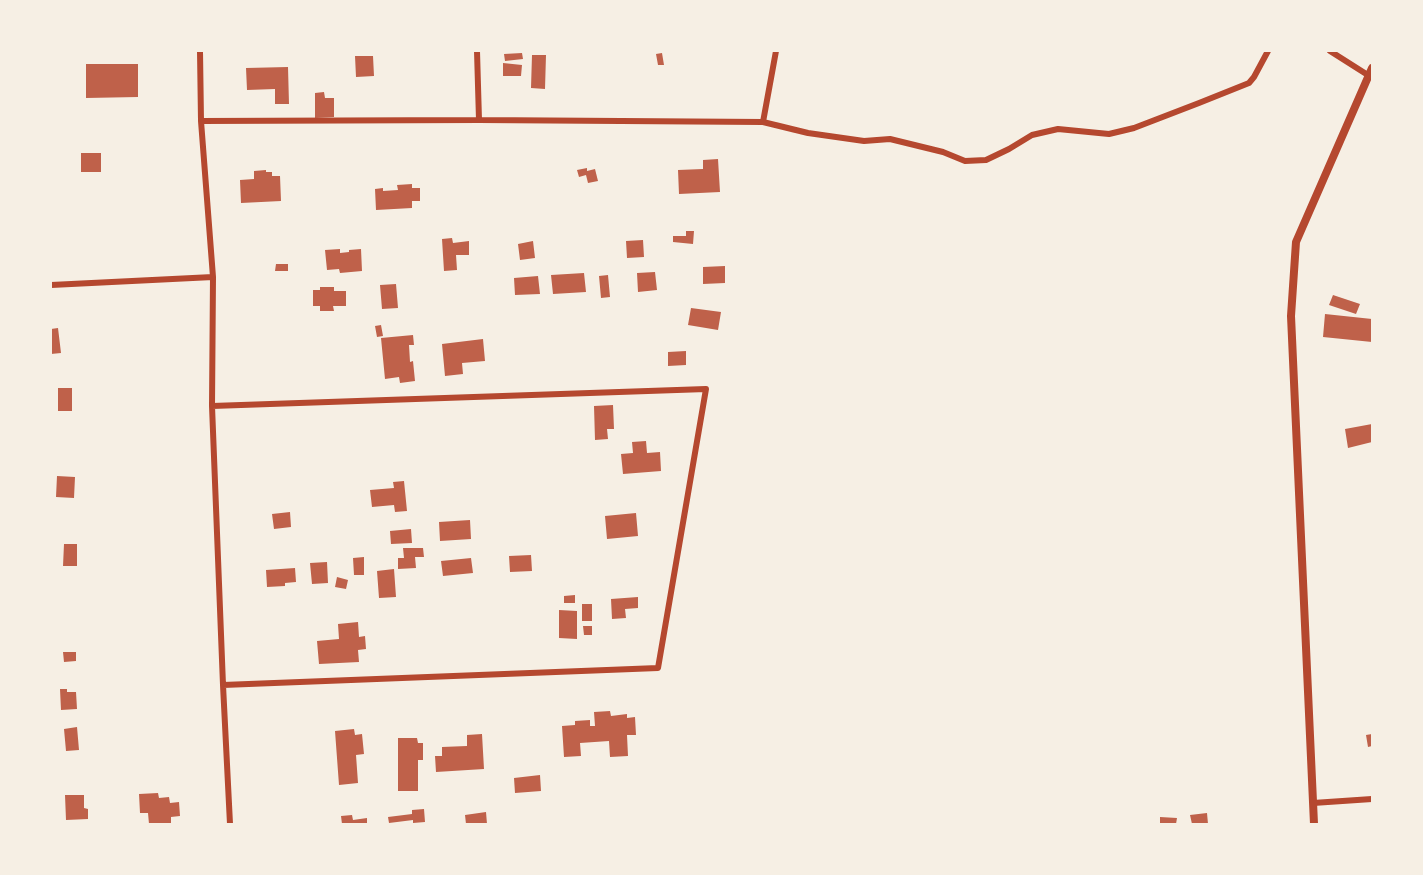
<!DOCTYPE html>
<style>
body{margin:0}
#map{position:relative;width:1423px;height:875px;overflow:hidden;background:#f6efe4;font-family:"Noto Sans",sans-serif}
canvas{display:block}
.frame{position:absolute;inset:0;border:52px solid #f6efe4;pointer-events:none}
</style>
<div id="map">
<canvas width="1423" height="875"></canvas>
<div class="frame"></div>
</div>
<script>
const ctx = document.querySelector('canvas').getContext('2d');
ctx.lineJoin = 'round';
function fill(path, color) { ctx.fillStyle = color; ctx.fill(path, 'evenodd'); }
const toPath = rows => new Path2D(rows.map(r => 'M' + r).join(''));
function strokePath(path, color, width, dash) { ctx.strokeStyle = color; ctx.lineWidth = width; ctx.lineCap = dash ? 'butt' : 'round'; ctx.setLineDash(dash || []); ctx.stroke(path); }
fill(toPath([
 [522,53,523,59,505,61,504,54],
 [662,53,664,65,658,65,656,54],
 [532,55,546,55,545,89,531,88],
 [355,56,373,56,374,76,356,77],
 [503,63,522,65,521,76,503,76],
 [86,64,138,64,138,97,86,98],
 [288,67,289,104,275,104,275,89,247,90,246,68],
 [324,92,325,98,334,98,334,117,315,118,315,93],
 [81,153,101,153,101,172,81,172],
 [718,159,720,192,679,194,678,170,703,169,703,160],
 [587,168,587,171,595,169,598,181,588,183,586,175,579,177,577,170],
 [266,170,266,172,272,172,272,176,280,176,281,201,241,203,240,180,254,179,254,171],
 [412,184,412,188,420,188,420,201,412,201,412,208,376,210,375,189,383,188,383,191,398,190,397,185],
 [686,231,694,231,693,244,673,242,673,236,686,236],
 [452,238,453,243,469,241,469,255,456,255,457,270,444,271,442,239],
 [643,240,644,257,627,258,626,241],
 [533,241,535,258,520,260,518,244],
 [340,249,340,253,349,252,349,250,361,249,362,271,340,273,339,269,327,270,325,250],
 [276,264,288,264,288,271,275,271],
 [725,266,725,283,703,284,703,267],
 [655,272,657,290,638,292,637,273],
 [584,273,586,292,553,294,551,275],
 [608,275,610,297,601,298,599,276],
 [538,276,540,294,515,295,514,278],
 [396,284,398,308,382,309,380,285],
 [320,287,334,287,334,291,346,291,346,306,333,306,334,311,320,311,320,306,313,306,313,290,320,290],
 [1333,295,1360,304,1356,314,1329,305],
 [691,308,721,312,718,330,688,325],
 [1325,314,1372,319,1372,342,1323,337],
 [381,325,383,336,377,337,375,326],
 [58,328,61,353,51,354,51,329],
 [413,335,414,345,409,345,410,362,413,361,415,381,400,383,399,377,385,379,381,338],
 [483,339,485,361,462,363,463,374,445,376,442,344],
 [686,351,686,365,668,366,668,352],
 [58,388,72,388,72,411,58,411],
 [613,405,614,429,607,429,608,439,595,440,594,406],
 [1372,424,1372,442,1348,448,1345,429],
 [646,441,647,453,660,452,661,471,623,474,621,454,633,453,632,442],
 [57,476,75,477,74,498,56,497],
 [404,481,407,511,395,512,394,505,372,507,370,490,394,488,393,482],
 [290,512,291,527,274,529,272,514],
 [636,513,638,536,607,539,605,516],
 [470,520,471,539,440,541,439,522],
 [411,529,412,543,391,544,390,531],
 [64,544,77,544,77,566,63,566],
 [403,548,423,548,424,557,415,557,416,568,398,569,398,558,404,558],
 [531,555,532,571,510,572,509,556],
 [364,557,364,575,354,575,353,558],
 [471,558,473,573,443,576,441,561],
 [327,562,328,583,312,584,310,563],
 [295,568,296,582,285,583,285,586,267,587,266,570],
 [394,569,396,597,379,598,377,571],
 [337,577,348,580,346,589,335,587],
 [575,595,575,603,564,603,564,596],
 [638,597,638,608,625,609,626,618,612,619,611,599],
 [582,604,592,604,592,621,582,621],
 [559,610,577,611,577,639,559,638],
 [358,622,359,637,365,636,366,649,358,650,359,662,319,664,317,641,339,639,338,624],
 [583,626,592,626,592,635,584,635],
 [63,652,76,652,76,661,64,662],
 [60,689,67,689,67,692,76,692,77,709,61,710],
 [610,711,611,716,627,714,627,718,635,717,636,735,627,735,628,756,610,757,609,741,580,743,581,756,564,757,562,726,575,725,575,721,590,720,590,726,595,726,594,712],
 [77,727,79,750,66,751,64,729],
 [354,729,355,735,362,734,364,754,356,755,358,783,339,785,335,731],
 [482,734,484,769,436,772,435,756,442,756,442,747,467,746,467,735],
 [1372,734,1372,746,1368,747,1366,735],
 [398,738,417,738,418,743,423,743,423,760,418,760,418,791,398,791],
 [540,775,541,791,515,793,514,778],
 [158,793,159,798,169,797,170,803,179,802,180,816,171,817,171,824,149,824,148,813,140,813,139,794],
 [65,795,84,795,84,808,88,809,88,819,66,820],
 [424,809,425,822,413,823,413,820,389,823,388,817,412,814,412,810],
 [486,812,487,824,466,824,465,815],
 [1207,813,1208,824,1192,824,1190,815],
 [352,815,353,820,367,818,367,824,342,824,341,816],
 [1160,817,1177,818,1176,824,1160,824]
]), '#bf614a');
strokePath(toPath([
 [200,51,201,121,213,277,212,406,223,685,230,824],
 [477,51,479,120],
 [1330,51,1371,77],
 [201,121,479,120,763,122,776,51],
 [763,122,808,133,864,141,890,139,943,152,965,161,986,160,1009,149,1032,135,1058,129,1109,134,1134,128,1199,103,1249,83,1254,77,1268,51],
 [51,285,213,277],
 [212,406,706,389,658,668,223,685],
 [1313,803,1372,799]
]), '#b5482f', 6);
strokePath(toPath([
 [1314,824,1291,316,1296,242,1372,68]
]), '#b5482f', 8);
</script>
